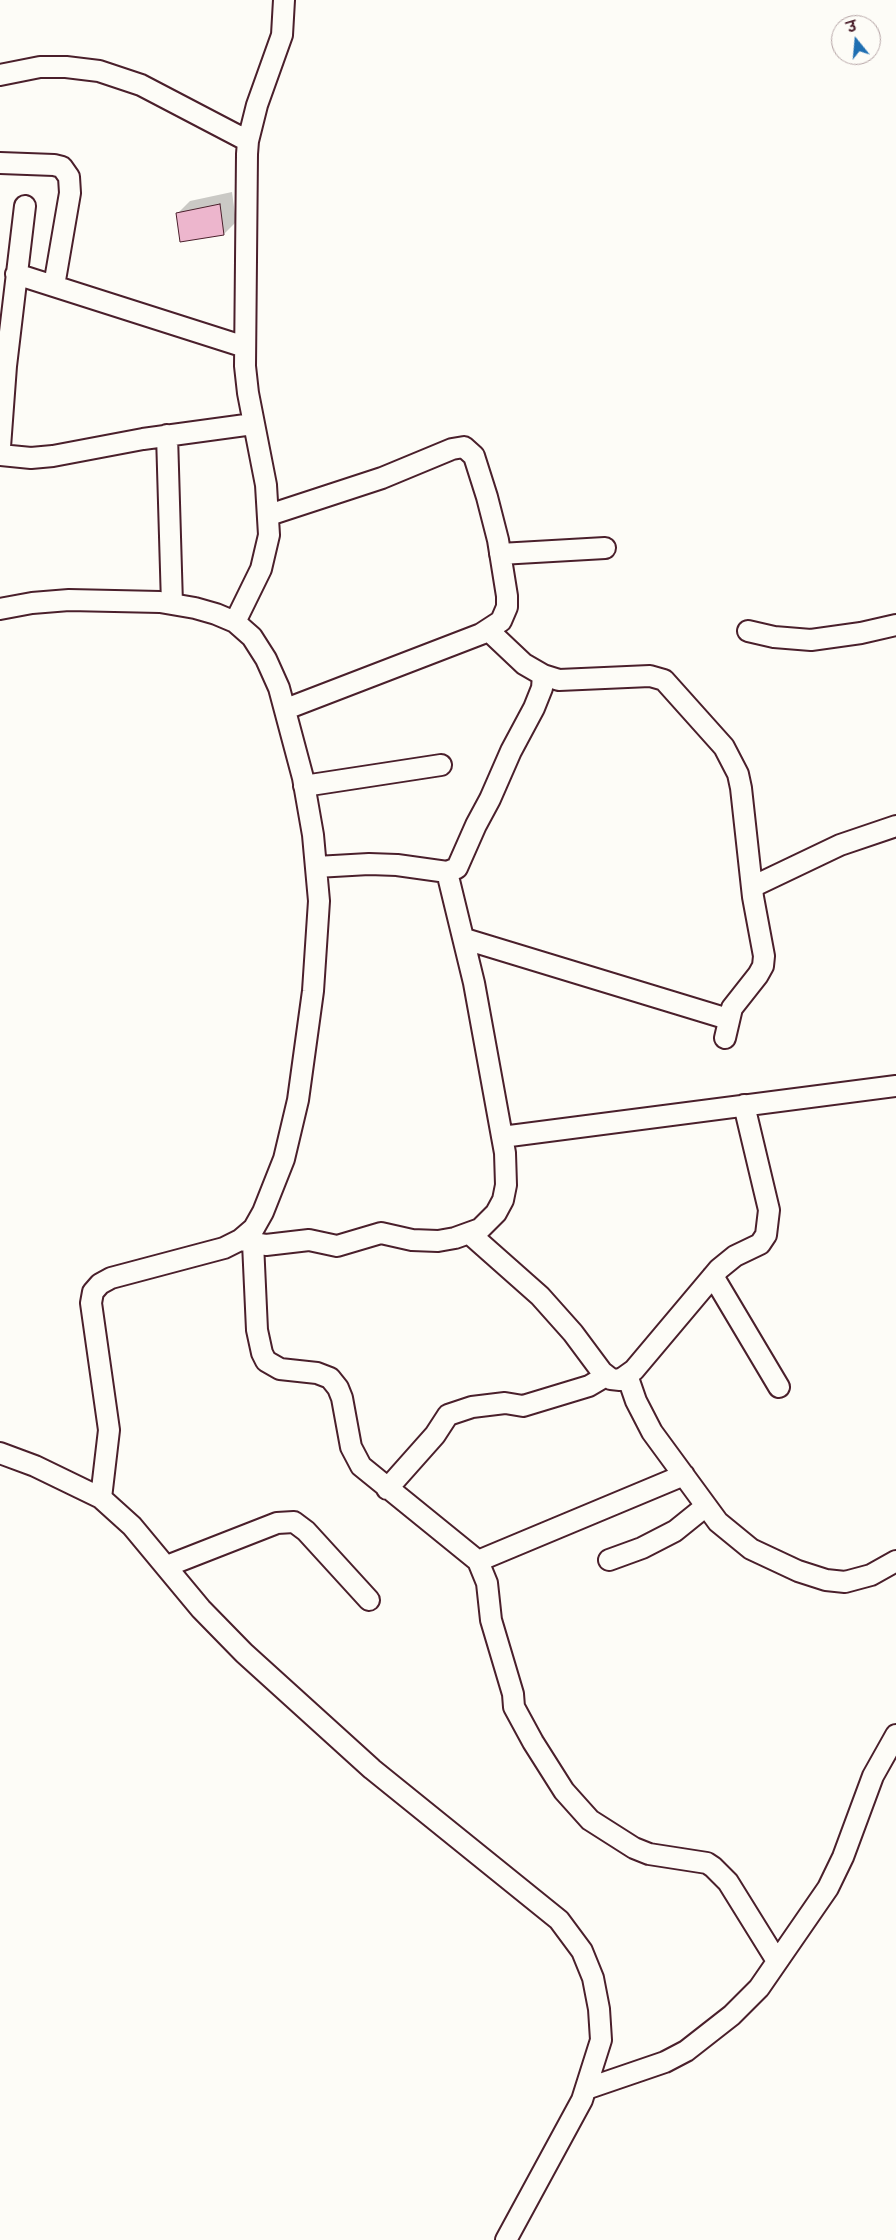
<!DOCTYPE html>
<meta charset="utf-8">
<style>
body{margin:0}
#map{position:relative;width:896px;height:2240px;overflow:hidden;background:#fdfcf7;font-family:Mali,"Playpen Sans Deva",sans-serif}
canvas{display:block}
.north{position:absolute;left:831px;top:15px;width:50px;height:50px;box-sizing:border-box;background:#fdfcf7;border:1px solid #b5a4a5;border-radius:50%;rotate:343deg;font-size:14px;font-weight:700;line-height:20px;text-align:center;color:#4a1f2b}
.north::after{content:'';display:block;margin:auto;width:18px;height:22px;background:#1f6fb2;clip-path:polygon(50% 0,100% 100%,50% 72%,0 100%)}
</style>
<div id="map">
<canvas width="896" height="2240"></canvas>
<div class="north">उ</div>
</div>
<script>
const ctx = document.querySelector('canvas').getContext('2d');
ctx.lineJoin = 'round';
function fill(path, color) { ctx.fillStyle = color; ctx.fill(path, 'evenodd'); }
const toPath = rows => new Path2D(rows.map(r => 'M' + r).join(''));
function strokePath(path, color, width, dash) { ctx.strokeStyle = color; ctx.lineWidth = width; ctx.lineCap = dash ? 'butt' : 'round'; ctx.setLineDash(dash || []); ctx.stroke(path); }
fill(toPath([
 [232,192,236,222,224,234,178,213,190,201]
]), '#0003');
const building = toPath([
 [220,204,224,235,180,242,176,213,220,204]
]);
fill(building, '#edb6cd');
strokePath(building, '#4a1f2b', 1);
const minor = toPath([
 [0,75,40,67,66,67,99,71,141,85,248,141],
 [0,163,54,165,62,167,69,177,70,193,54,286],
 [16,274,245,347],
 [167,435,172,604],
 [0,447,6,366,25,206],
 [0,455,31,458,53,456,143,439,253,424],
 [269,515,382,478,452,449,464,447,474,456,487,497,498,540,507,596,507,607,501,621,481,634,286,709],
 [500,554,605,548],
 [0,609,32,603,69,600,160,602,195,608,216,614,235,622,252,637,266,659,279,688,303,778,313,835,319,901,313,991,298,1100,284,1159,263,1212,254,1228,240,1240,224,1248,111,1278,100,1284,93,1292,91,1303,109,1430,101,1498],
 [235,622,261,569,269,535,266,485,248,393,245,366,247,154,248,141,257,105,282,35,284,0],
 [488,630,524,664,543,675,559,680,650,676,664,680,724,747,738,774,741,788,753,897,764,956,763,966,758,975,732,1008,725,1038],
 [748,631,774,637,811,640,861,633,896,625],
 [304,786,441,765],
 [316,867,369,864,397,865,447,872,457,868,476,825,490,799,511,751,534,708,542,688,543,675],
 [752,887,840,845,896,826],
 [465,939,728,1019],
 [502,1137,896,1086],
 [470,1234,540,1296,573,1333,602,1372,611,1379,620,1380,634,1370,719,1269,735,1256,760,1244,766,1235,769,1210,744,1105],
 [240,1240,266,1245,309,1240,337,1246,381,1233,412,1240,438,1241,455,1238,480,1229,496,1213,503,1200,506,1185,505,1153,474,983,447,872],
 [253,1243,257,1330,262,1353,266,1361,280,1369,317,1373,330,1378,338,1388,342,1398,351,1447,361,1466,478,1561,487,1583,491,1620,513,1694,514,1707,533,1742,564,1791,590,1820,634,1848,649,1854,707,1863,713,1867,728,1882,777,1961],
 [713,1276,779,1387],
 [627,1375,636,1401,652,1432,718,1522,751,1549,798,1571,826,1580,845,1582,871,1575,896,1561],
 [0,1453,35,1466,101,1498,132,1526,201,1609,244,1653,372,1769,559,1920,582,1951,593,1978,599,2009,601,2040,582,2100,506,2240],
 [387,1489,435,1435,448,1415,472,1407,505,1403,523,1406,589,1386,606,1376],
 [609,1560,642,1548,675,1531,706,1506],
 [478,1561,684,1475],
 [167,1566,277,1523,294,1522,306,1531,369,1600],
 [586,2089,665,2062,686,2051,732,2015,759,1988,828,1888,843,1857,873,1776,896,1735]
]);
strokePath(minor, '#4a1f2b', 24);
strokePath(minor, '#fdfcf7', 20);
</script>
